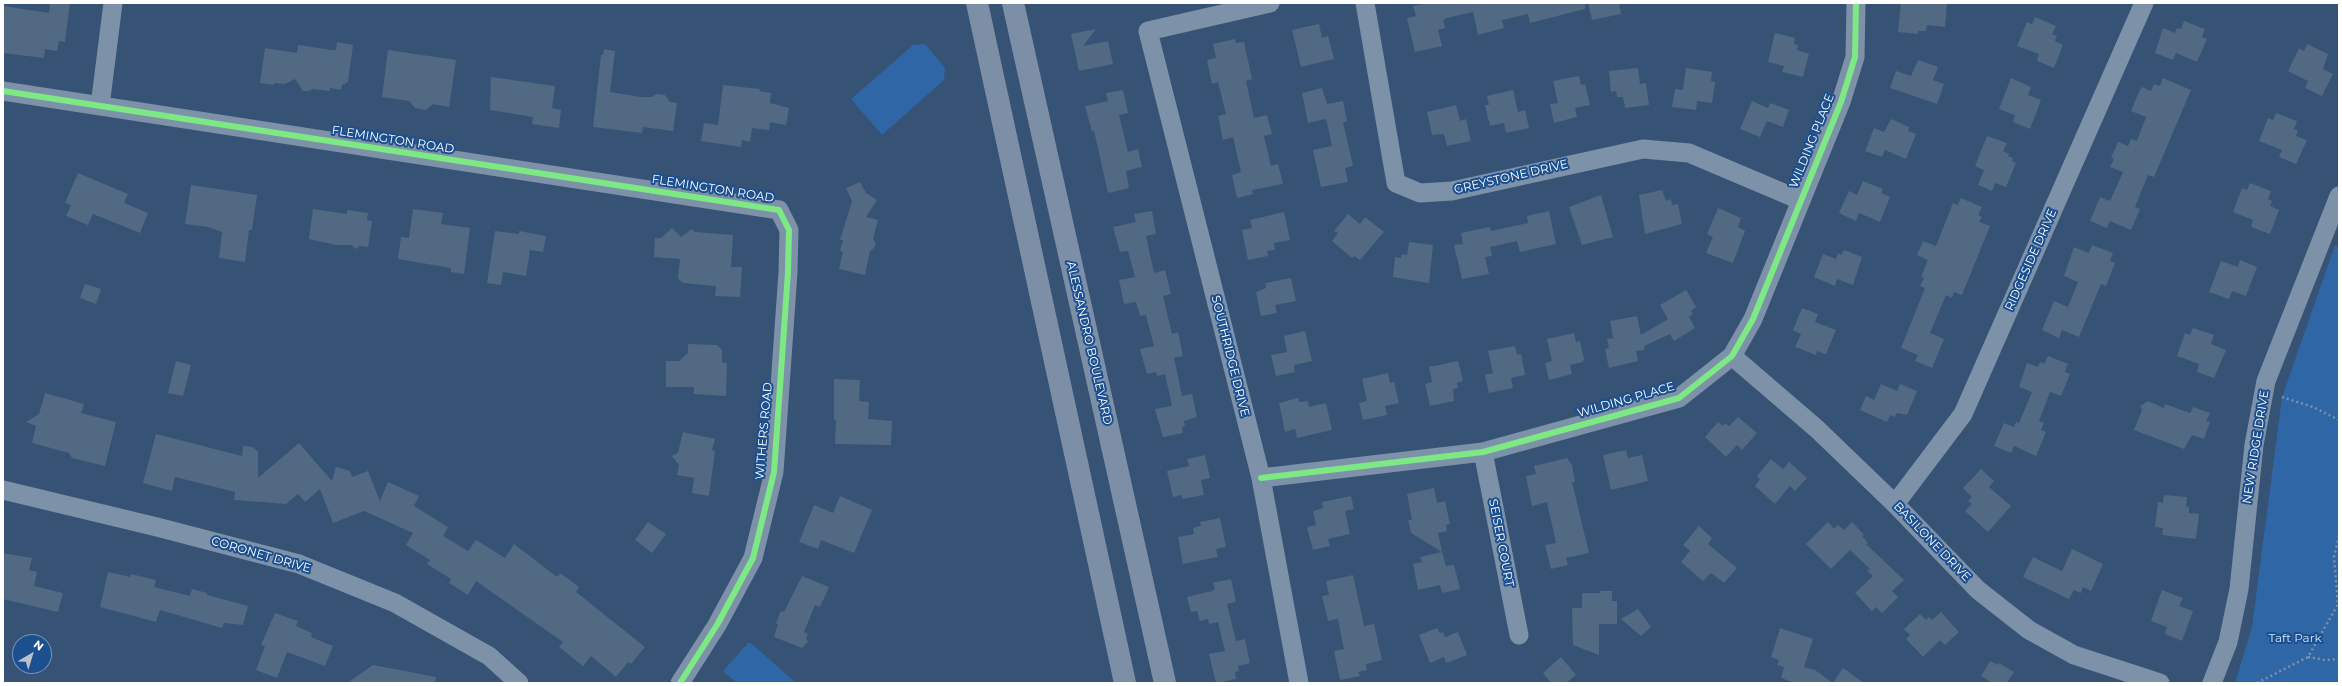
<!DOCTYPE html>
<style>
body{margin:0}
#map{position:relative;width:2342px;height:686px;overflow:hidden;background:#365274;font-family:Montserrat,sans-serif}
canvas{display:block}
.frame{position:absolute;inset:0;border:4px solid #fff;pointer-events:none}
.north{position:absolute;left:12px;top:634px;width:40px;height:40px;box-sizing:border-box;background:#1b4f8f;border:1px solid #7695bc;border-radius:50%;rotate:38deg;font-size:11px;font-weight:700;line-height:16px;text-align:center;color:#fff}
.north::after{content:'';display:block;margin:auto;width:14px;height:18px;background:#b9c2ce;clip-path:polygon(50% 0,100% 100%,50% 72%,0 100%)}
</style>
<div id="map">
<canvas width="2342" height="686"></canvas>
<div class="frame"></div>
<div class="north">N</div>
</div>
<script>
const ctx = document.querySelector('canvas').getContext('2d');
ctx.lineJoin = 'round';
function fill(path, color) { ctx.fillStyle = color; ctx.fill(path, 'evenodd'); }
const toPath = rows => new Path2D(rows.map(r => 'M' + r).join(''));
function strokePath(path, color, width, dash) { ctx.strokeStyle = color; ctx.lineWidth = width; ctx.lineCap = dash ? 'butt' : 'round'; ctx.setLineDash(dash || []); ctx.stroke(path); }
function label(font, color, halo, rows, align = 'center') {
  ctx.font = font + ' Montserrat,sans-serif'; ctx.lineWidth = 4; ctx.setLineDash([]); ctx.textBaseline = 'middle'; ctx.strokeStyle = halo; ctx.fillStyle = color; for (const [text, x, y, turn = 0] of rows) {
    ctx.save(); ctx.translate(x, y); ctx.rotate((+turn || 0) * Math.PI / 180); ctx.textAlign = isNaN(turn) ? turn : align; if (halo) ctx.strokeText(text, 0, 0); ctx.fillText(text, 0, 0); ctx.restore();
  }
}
fill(toPath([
 [925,44,945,68,944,80,882,135,851,99,913,45],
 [2335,245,2339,248,2339,683,2235,683,2252,627,2282,397],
 [748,643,751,643,796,683,737,683,723,671]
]), '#2f66a5');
fill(toPath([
 [50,3,70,3,65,42,59,41,57,51,45,49,44,58,3,53,3,6,49,13],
 [1428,3,1585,3,1585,9,1530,23,1528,14,1502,20,1504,28,1478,35,1473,12,1447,18,1443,20,1445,28,1438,30,1442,46,1415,52,1407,18,1416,16,1413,6],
 [1588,3,1619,3,1621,14,1592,20],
 [1901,3,1947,3,1945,27,1927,25,1926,31,1918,31,1918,34,1898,32],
 [2035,17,2056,26,2052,34,2057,36,2055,41,2063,45,2054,68,2037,61,2039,54,2017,46,2027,22,2032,24],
 [2184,21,2205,29,2202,37,2207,39,2197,62,2176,53,2173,60,2155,53,2163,28,2175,33,2177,28,2181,29],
 [1319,24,1322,38,1328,36,1334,59,1301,67,1292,30],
 [1096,29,1083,46,1108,41,1113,64,1079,71,1071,34],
 [1775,33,1795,38,1794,44,1798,45,1797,50,1809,54,1803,77,1782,72,1784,66,1768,62],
 [1235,39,1236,43,1244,42,1252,79,1246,81,1254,118,1267,115,1272,134,1264,136,1271,166,1278,164,1283,184,1252,190,1253,194,1237,198,1232,175,1241,172,1233,137,1223,140,1218,116,1226,114,1218,82,1212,84,1207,60,1216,58,1213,44],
 [337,42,353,45,348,82,342,85,341,90,330,88,330,91,313,89,309,91,303,91,295,79,285,84,274,83,274,85,260,83,265,48,297,53,298,45,332,50,336,50],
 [2307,44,2328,54,2323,69,2333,74,2322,96,2305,88,2308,81,2288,71,2299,48,2304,51],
 [604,49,615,51,610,92,641,97,652,97,656,94,665,95,670,102,677,103,673,131,643,127,642,133,593,127,601,55,603,55],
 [388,50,456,60,449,107,433,104,426,110,415,108,409,101,382,97],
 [1918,60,1938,67,1933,80,1944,84,1937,104,1890,88,1896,71,1911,76],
 [1638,68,1640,84,1646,83,1649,105,1625,108,1623,97,1617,97,1616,91,1611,92,1609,71],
 [1686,68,1712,72,1711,81,1715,82,1712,103,1697,101,1696,110,1672,107,1675,89,1683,90],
 [1579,76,1581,85,1585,84,1590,105,1575,108,1577,117,1554,123,1550,104,1558,103,1553,81],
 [491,77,555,86,552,108,561,110,559,128,532,124,533,117,490,110],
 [2011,78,2031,87,2028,95,2041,100,2030,129,2013,122,2015,115,1999,109],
 [2163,78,2191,90,2154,177,2148,175,2135,207,2140,209,2131,230,2110,221,2107,228,2090,221,2100,197,2110,201,2123,172,2110,167,2114,159,2111,158,2118,142,2128,146,2131,139,2137,141,2146,117,2131,111,2138,94,2142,87,2151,91,2154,84,2160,86],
 [723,85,760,89,759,91,771,93,770,103,789,108,786,125,770,122,769,130,752,128,750,142,742,140,741,147,701,141,704,123,718,125],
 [1322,88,1327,104,1343,101,1347,121,1343,122,1353,166,1345,168,1348,182,1321,187,1313,150,1332,146,1326,119,1308,123,1302,93],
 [1123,90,1128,113,1119,115,1128,152,1138,149,1142,167,1126,171,1129,188,1108,193,1094,131,1092,132,1085,106,1108,101,1106,93],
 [1513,90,1518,112,1525,110,1529,128,1506,133,1504,123,1490,126,1485,105,1489,105,1487,96],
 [1752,101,1768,108,1770,103,1789,110,1783,127,1767,121,1760,137,1740,129],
 [1456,105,1460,121,1466,119,1471,141,1447,146,1444,134,1432,135,1427,112],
 [2276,113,2297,121,2294,129,2298,131,2296,136,2307,140,2296,164,2279,157,2282,150,2259,141,2268,118,2273,120],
 [1891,119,1909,127,1908,131,1916,134,1906,159,1885,150,1882,157,1865,151,1874,128,1884,132],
 [1987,136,2007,143,2003,151,2009,154,2008,156,2013,158,2012,161,2016,163,2006,187,1995,183,1992,191,1978,185,1984,170,1975,166],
 [78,173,128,194,124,203,148,213,140,233,93,214,88,225,66,216,71,205,65,203],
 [1863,181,1883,189,1881,193,1890,197,1880,222,1859,213,1856,221,1839,213,1849,191,1857,195],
 [860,182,866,193,877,200,866,217,878,220,873,239,876,243,874,248,870,251,865,275,839,269,843,252,840,251,843,240,840,240,852,201,846,188],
 [2250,183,2271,191,2268,199,2272,201,2270,206,2279,210,2270,234,2251,227,2253,220,2233,212,2242,188,2247,190],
 [191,185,257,195,252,230,249,230,245,262,219,258,222,232,208,227,185,224],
 [1662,190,1666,201,1671,199,1672,205,1678,204,1682,224,1645,234,1639,195],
 [1601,195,1613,237,1582,245,1569,207],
 [1961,198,1982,207,1978,215,1982,217,1979,222,1990,226,1962,295,1954,292,1952,298,1946,295,1930,333,1944,339,1932,368,1915,361,1918,355,1901,348,1925,288,1920,286,1924,278,1921,277,1928,260,1917,255,1923,241,1936,246,1953,203,1958,205],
 [1718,208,1741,218,1738,227,1745,231,1733,263,1706,253,1713,237,1707,234],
 [313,209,347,214,347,210,368,213,367,220,372,221,368,247,360,246,355,249,352,245,336,245,309,239],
 [413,209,443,213,441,224,470,228,464,274,451,272,451,268,398,259,401,237,409,238],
 [1152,211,1156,234,1146,236,1154,273,1165,270,1171,294,1163,296,1172,334,1178,332,1183,356,1174,358,1182,396,1192,394,1197,417,1184,421,1185,426,1182,427,1183,433,1163,437,1155,409,1172,406,1165,374,1157,376,1156,372,1147,374,1140,349,1154,346,1146,315,1140,316,1136,302,1124,304,1119,280,1135,277,1128,251,1120,252,1113,227,1136,222,1134,214],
 [1549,211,1556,244,1520,252,1517,241,1490,247,1492,256,1485,257,1489,274,1462,279,1454,245,1463,244,1461,233,1490,227,1491,231,1528,223,1527,216],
 [1284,212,1290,240,1274,243,1275,250,1267,251,1268,256,1248,260,1242,230,1252,228,1250,220],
 [1348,214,1360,224,1365,217,1384,232,1360,260,1354,256,1352,258,1332,241,1338,233,1334,231],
 [672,228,681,237,692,229,695,232,733,235,731,267,742,267,740,297,715,296,716,286,683,283,678,278,680,259,654,257,655,238,661,238],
 [495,231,519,234,519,231,546,236,543,252,530,250,526,276,503,272,501,285,487,283],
 [1409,242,1433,245,1429,283,1393,277,1395,257,1401,258,1402,254,1407,255],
 [2092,245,2113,253,2110,261,2115,263,2106,286,2101,284,2079,337,2062,330,2059,338,2042,330,2054,301,2068,307,2078,282,2064,276,2074,247,2089,253],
 [1844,250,1862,257,1853,285,1837,279,1835,286,1814,277,1823,254,1836,259,1838,253,1841,255],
 [2240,260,2257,267,2246,296,2232,291,2229,299,2209,292,2221,261,2238,267],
 [1291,278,1296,301,1275,305,1277,313,1261,316,1256,292,1266,288,1265,283],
 [85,284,101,289,96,304,80,298],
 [1686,290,1696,307,1691,311,1693,314,1689,317,1695,328,1674,341,1670,334,1644,346,1644,350,1636,351,1638,361,1609,368,1605,349,1609,348,1607,339,1613,338,1610,321,1637,316,1641,335,1668,319,1660,305],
 [1802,308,1818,314,1815,322,1836,330,1826,354,1817,351,1816,355,1795,347,1801,334,1793,330],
 [2193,328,2214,335,2211,344,2226,350,2214,378,2197,372,2199,364,2177,356,2185,333,2190,335],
 [1305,331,1312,361,1294,365,1295,372,1276,376,1271,355,1287,352,1284,336],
 [1574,333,1576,342,1580,341,1584,359,1583,362,1570,365,1572,374,1549,380,1545,363,1552,361,1547,339],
 [688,344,717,345,722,350,722,362,727,363,726,396,694,394,694,387,666,387,666,361,679,361,688,353],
 [1515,346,1517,355,1521,354,1525,375,1511,378,1513,388,1489,393,1485,375,1493,373,1488,351],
 [2048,356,2068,364,2065,372,2070,374,2061,396,2050,392,2039,421,2044,423,2041,430,2046,432,2036,456,2014,446,2011,453,1994,446,2004,423,2014,427,2016,422,2019,423,2032,392,2019,387,2027,363,2038,367,2040,362,2044,364],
 [176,361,191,365,183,396,168,393],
 [1458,361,1463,381,1457,383,1458,388,1453,389,1454,401,1430,406,1425,384,1432,382,1429,367],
 [1388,373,1390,383,1394,382,1399,403,1385,406,1387,415,1363,420,1359,403,1367,401,1362,379],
 [834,379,860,380,859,401,869,402,868,419,892,421,891,445,835,444,836,420,834,420],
 [1881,384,1897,391,1900,384,1917,391,1907,415,1897,413,1895,417,1890,415,1887,422,1860,410,1866,396,1874,400],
 [45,393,84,404,81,413,116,422,105,466,72,458,69,453,32,443,36,426,26,422,39,414],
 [1298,398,1299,402,1308,401,1309,407,1326,403,1332,430,1297,438,1295,429,1285,432,1279,403],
 [2148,401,2164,408,2165,404,2190,413,2193,407,2210,413,2206,421,2210,422,2204,439,2192,435,2184,449,2134,430,2142,410,2140,406],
 [1738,417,1757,433,1742,450,1737,445,1726,457,1705,437,1718,422,1723,426,1725,423,1729,426],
 [683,432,715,439,712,450,715,451,709,496,692,493,694,478,677,475,679,465,672,456,678,453],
 [156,434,242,456,243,446,253,447,258,452,258,478,299,443,332,481,336,467,350,471,352,477,368,471,380,501,388,482,419,496,414,506,448,527,443,536,468,551,476,540,505,558,514,544,557,577,560,573,579,587,576,592,645,647,631,664,628,662,616,677,591,656,583,666,559,647,563,642,476,581,468,595,449,583,451,579,427,564,430,560,406,545,413,533,364,511,333,523,320,489,305,502,298,494,286,504,234,500,235,492,175,477,172,491,143,483],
 [1626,450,1628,458,1642,455,1648,481,1611,490,1603,455],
 [1205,455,1210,478,1201,480,1204,495,1182,499,1182,495,1173,497,1167,471,1189,466,1187,459],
 [1567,458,1572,465,1575,482,1572,482,1589,553,1566,558,1568,565,1551,569,1545,545,1556,543,1547,502,1532,506,1526,476,1536,474,1534,466],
 [1771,459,1783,469,1789,462,1807,478,1795,491,1790,486,1775,504,1755,486,1760,479,1757,476],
 [1981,469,1994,481,1989,487,2011,506,1988,532,1965,511,1972,504,1968,501,1972,497,1963,488],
 [1434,488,1437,503,1445,501,1450,524,1446,525,1447,531,1438,533,1442,552,1411,533,1408,520,1412,520,1407,494],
 [2164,495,2187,497,2186,506,2189,507,2189,513,2199,514,2196,539,2162,535,2163,528,2155,527,2158,502,2163,503],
 [840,496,872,510,854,553,821,540,818,549,799,542,814,505,833,513],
 [1351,496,1354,509,1345,511,1350,534,1328,539,1330,546,1313,550,1307,527,1316,525,1313,511,1323,508,1322,502],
 [1220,518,1226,547,1216,549,1218,557,1183,564,1178,537,1194,534,1193,528,1201,526,1200,522],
 [648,522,666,534,652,553,635,540],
 [1828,522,1834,529,1838,525,1844,530,1852,522,1864,535,1862,536,1868,543,1866,544,1904,580,1892,591,1898,597,1882,613,1876,607,1872,611,1855,593,1873,576,1867,571,1870,569,1850,550,1831,569,1806,544],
 [1699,526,1712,538,1708,544,1737,568,1724,583,1711,573,1703,581,1681,562,1690,551,1683,545],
 [2072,549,2103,564,2091,591,2083,587,2081,593,2074,590,2069,599,2023,577,2033,557,2062,571],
 [1442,552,1446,566,1454,565,1460,589,1442,593,1440,585,1418,590,1413,564,1422,562,1420,557],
 [3,553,32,558,29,570,37,572,34,586,63,593,58,612,3,599],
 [108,572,130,577,131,574,156,580,154,587,190,596,192,589,207,593,207,595,248,606,243,625,224,623,222,628,160,610,156,622,100,607],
 [1353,575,1364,626,1374,624,1382,660,1366,664,1367,670,1358,672,1360,676,1340,680,1334,651,1344,649,1338,619,1328,621,1322,596,1329,595,1326,581],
 [802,576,829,587,820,607,815,605,804,632,808,634,806,638,808,642,802,648,774,637,778,624,776,623,781,611,784,612],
 [1231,579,1236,602,1227,604,1236,641,1245,639,1250,663,1238,666,1239,671,1235,672,1236,679,1216,683,1209,654,1225,651,1218,622,1209,624,1208,619,1200,621,1197,611,1191,612,1187,597,1212,591,1215,589,1213,583],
 [2162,590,2183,598,2179,606,2193,611,2182,641,2165,634,2167,627,2151,621],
 [1600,591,1612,591,1612,601,1617,601,1617,624,1599,624,1599,655,1573,645,1572,608,1582,608,1582,593,1600,593],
 [1638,609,1651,627,1641,636,1621,619],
 [1941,612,1959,632,1945,645,1940,640,1923,657,1906,639,1910,635,1904,629,1920,614,1926,620,1929,617,1932,620],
 [275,613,298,621,296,626,312,633,311,637,333,646,325,666,287,652,277,678,256,670,265,646,261,645],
 [1437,628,1440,633,1443,632,1445,637,1458,632,1467,655,1446,663,1444,657,1430,663,1419,635],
 [1780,628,1813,639,1804,667,1815,670,1833,683,1843,668,1864,683,1795,683,1781,678,1784,667,1777,665,1779,660,1771,657],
 [1561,657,1576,675,1566,683,1551,683,1543,673],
 [1990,661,1998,665,1999,663,2014,672,2007,683,1992,683,1981,676],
 [373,665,436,677,435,683,347,683]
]), '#526984');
strokePath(toPath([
 [2282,397,2313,407,2339,420],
 [2308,657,2325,660,2339,659],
 [2257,683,2308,657,2338,604,2334,557,2339,536]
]), '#7d92a8', 2.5, [2, 3]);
strokePath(toPath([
 [1270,3,1148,31,1261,478,1299,683],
 [1365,3,1396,183,1420,193,1452,191,1643,149,1689,153,1800,200],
 [3,91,779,210,789,230,788,272,774,472,753,558,717,625,680,683],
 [100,106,113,3],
 [1732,356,1817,429,1895,504,1978,590,2029,630,2074,655,2160,683],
 [1483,452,1519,635],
 [1261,478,1483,452,1679,398,1732,356,1753,319,1841,102,1855,57,1856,3],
 [3,490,157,527,299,564,395,603,489,656,519,683],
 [1895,504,1963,414,2144,3],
 [2212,683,2228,642,2239,589,2254,445,2266,381,2339,196]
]), '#7d92a8', 19);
strokePath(toPath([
 [977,3,1125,683],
 [1013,3,1165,683]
]), '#7d8ea7', 22);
strokePath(toPath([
 [3,91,779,210,789,230,788,272,774,472,753,558,717,625,680,683],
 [1261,478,1483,452,1679,398,1732,356,1753,319,1841,102,1855,57,1856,3]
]), '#7ce984', 6);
label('12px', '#fff', '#1b4f8f', [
 ["FLEMINGTON ROAD",393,140,9],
 ["WILDING PLACE",1812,141,-68],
 ["GREYSTONE DRIVE",1511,177,-13],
 ["FLEMINGTON ROAD",713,189,9],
 ["RIDGESIDE DRIVE",2031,260,-66],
 ["ALESSANDRO BOULEVARD",1089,343,77],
 ["SOUTHRIDGE DRIVE",1230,356,76],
 ["WILDING PLACE",1626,400,-16],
 ["WITHERS ROAD",764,431,-85],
 ["NEW RIDGE DRIVE",2256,447,-81],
 ["BASILONE DRIVE",1932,542,46],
 ["SEISER COURT",1501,543,79],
 ["CORONET DRIVE",261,555,16]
]);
label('12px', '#cfe3fa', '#1b4f8f', [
 ["Taft Park",2295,638]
]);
</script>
